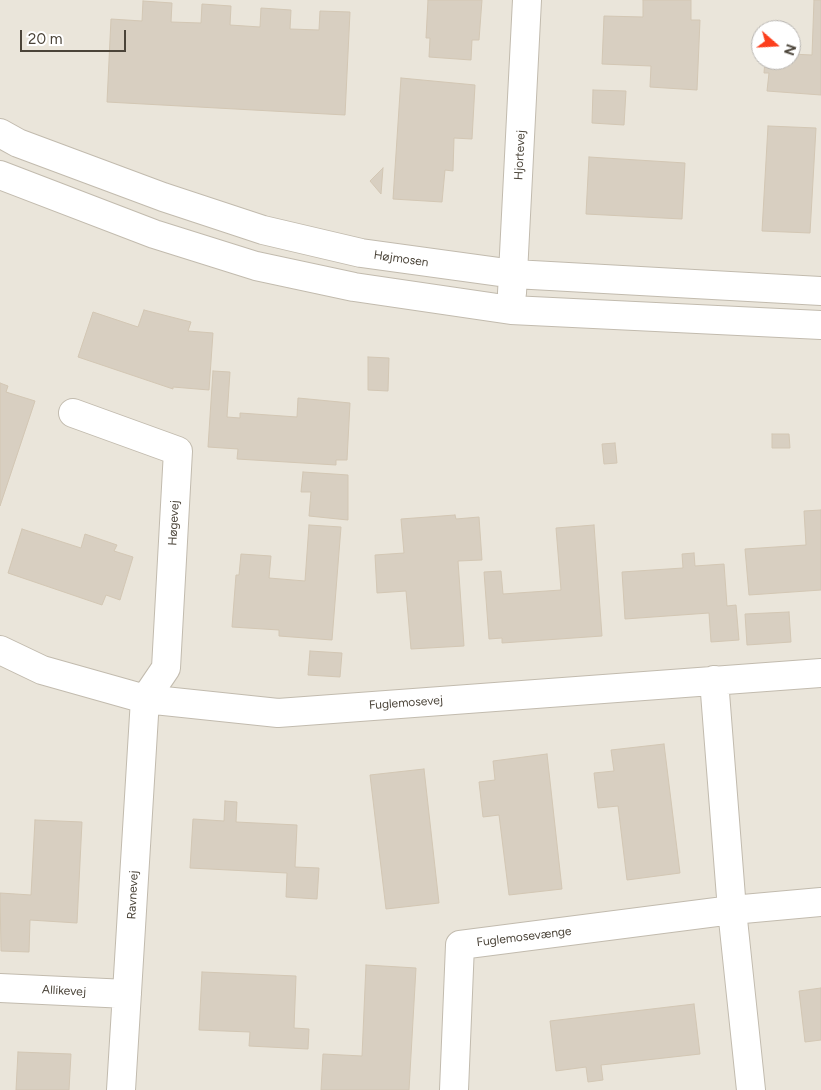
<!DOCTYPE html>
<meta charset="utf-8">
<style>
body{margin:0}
#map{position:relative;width:821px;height:1090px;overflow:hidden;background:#f6f3ec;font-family:Figtree,sans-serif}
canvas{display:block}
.north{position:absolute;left:751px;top:20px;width:50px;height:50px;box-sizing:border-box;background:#fff;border:1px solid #b7b4b0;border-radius:50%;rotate:109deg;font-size:14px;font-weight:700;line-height:20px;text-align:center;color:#4b4439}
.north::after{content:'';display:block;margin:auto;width:18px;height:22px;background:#fc3f1d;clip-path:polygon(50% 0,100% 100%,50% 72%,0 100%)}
.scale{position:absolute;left:20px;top:30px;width:106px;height:22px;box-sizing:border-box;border:2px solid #4b4439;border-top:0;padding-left:6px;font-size:15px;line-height:18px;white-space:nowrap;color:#4b4439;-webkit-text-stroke:4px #fff;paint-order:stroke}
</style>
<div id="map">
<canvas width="821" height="1090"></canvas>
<div class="north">N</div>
<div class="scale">20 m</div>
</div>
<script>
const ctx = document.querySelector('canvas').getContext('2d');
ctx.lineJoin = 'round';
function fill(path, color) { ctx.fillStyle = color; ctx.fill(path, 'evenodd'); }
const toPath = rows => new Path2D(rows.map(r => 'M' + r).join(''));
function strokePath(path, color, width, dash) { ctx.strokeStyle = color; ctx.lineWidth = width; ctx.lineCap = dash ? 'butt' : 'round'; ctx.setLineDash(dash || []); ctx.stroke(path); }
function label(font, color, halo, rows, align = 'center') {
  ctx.font = font + ' Figtree,sans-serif'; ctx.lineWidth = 4.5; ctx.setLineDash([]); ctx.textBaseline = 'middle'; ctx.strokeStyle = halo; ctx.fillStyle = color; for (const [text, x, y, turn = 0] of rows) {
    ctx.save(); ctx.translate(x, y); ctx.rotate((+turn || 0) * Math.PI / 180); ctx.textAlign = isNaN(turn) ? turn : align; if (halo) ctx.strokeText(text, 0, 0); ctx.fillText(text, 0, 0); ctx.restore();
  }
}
fill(toPath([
 [0,0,821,0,821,1090,0,1090],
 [761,30,791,30,791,60,761,60]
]), '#eae5da');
const building = toPath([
 [428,0,482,0,479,40,472,40,471,60,429,57,430,38,426,38,428,0],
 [643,0,691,0,691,20,700,20,697,90,650,87,651,66,602,64,604,16,643,17,643,0],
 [814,0,821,0,821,95,767,91,769,73,764,73,765,60,791,60,791,54,812,55,814,0],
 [143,1,172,3,171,22,201,23,202,4,231,6,230,25,260,27,261,8,291,10,290,29,319,30,320,11,350,12,345,115,107,102,111,19,142,21,143,1],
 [401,78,475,85,472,139,454,138,453,171,445,170,442,202,393,199,401,78],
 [593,90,626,91,624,125,592,123,593,90],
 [768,126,816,128,810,233,762,231,768,126],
 [589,157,685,163,682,219,586,214,589,157],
 [383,168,381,194,370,181,383,168],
 [144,310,191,322,188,331,213,333,209,390,173,387,173,389,78,357,93,312,138,327,144,310],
 [368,357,389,358,388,391,368,390,368,357],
 [213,371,230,372,227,417,240,418,240,413,297,417,298,398,350,403,347,460,336,460,336,465,237,459,238,449,208,447,213,371],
 [0,383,8,386,6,392,35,401,0,506,0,383],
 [772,434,789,434,790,448,772,448,772,434],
 [615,443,617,463,604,464,602,444,615,443],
 [303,472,348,475,348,520,309,516,311,492,301,492,303,472],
 [821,510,821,590,749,595,745,549,806,545,804,511,821,510],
 [455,515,456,519,479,517,482,560,458,561,464,646,411,649,406,591,377,593,375,555,404,553,401,519,455,515],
 [309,525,341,527,332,640,279,636,279,630,232,627,236,575,239,575,241,554,271,556,269,578,305,581,309,525],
 [594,525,602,636,502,643,502,638,489,639,484,572,501,571,503,594,561,590,556,528,594,525],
 [22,529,81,548,85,534,117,545,114,551,133,557,120,600,106,595,102,605,8,573,22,529],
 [694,553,695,566,724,564,727,606,736,605,739,640,711,642,709,613,625,619,622,572,683,568,682,554,694,553],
 [789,612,791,642,747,645,745,614,789,612],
 [310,651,342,653,340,677,308,675,310,651],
 [664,744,680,873,627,880,618,806,598,808,594,773,614,771,611,750,664,744],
 [547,754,562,889,509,895,499,815,483,817,479,782,495,780,493,761,547,754],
 [424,769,439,903,386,909,370,775,424,769],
 [225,801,237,802,236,822,297,825,295,867,319,868,317,899,286,897,287,873,190,868,193,819,224,821,225,801],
 [35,820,82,822,77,923,30,920,29,952,1,951,0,893,31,895,35,820],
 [366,965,416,968,409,1090,321,1090,323,1054,362,1056,366,965],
 [202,972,296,976,294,1028,309,1029,308,1049,249,1046,250,1032,199,1030,202,972],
 [821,988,821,1040,805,1042,799,991,821,988],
 [694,1004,700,1054,601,1065,603,1080,588,1082,586,1067,556,1071,550,1021,694,1004],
 [18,1052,71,1054,69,1090,16,1090,18,1052]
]);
fill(building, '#d8cfc1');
strokePath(building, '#d3c7b4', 1);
const minor = toPath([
 [0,133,18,143,163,197,263,230,361,253,514,274,821,291],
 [0,175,154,234,256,266,354,287,511,310,821,325],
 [512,293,527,0],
 [73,413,178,451,166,668,145,699,121,1090],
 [0,650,42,670,145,699,278,713,821,673],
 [714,680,732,910,751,1090],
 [0,988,127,994],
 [454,1090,460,945,732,910,821,902]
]);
strokePath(minor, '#c2bbae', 30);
strokePath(minor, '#fff', 28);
label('12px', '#4b4439', '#fff', [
 ["Hjortevej",520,155,-87],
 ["Højmosen",401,259,8],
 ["Høgevej",174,523,-87],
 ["Fuglemosevej",406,703,-4],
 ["Ravnevej",133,895,-87],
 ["Fuglemosevænge",524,937,-7],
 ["Allikevej",64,991,3]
]);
</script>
